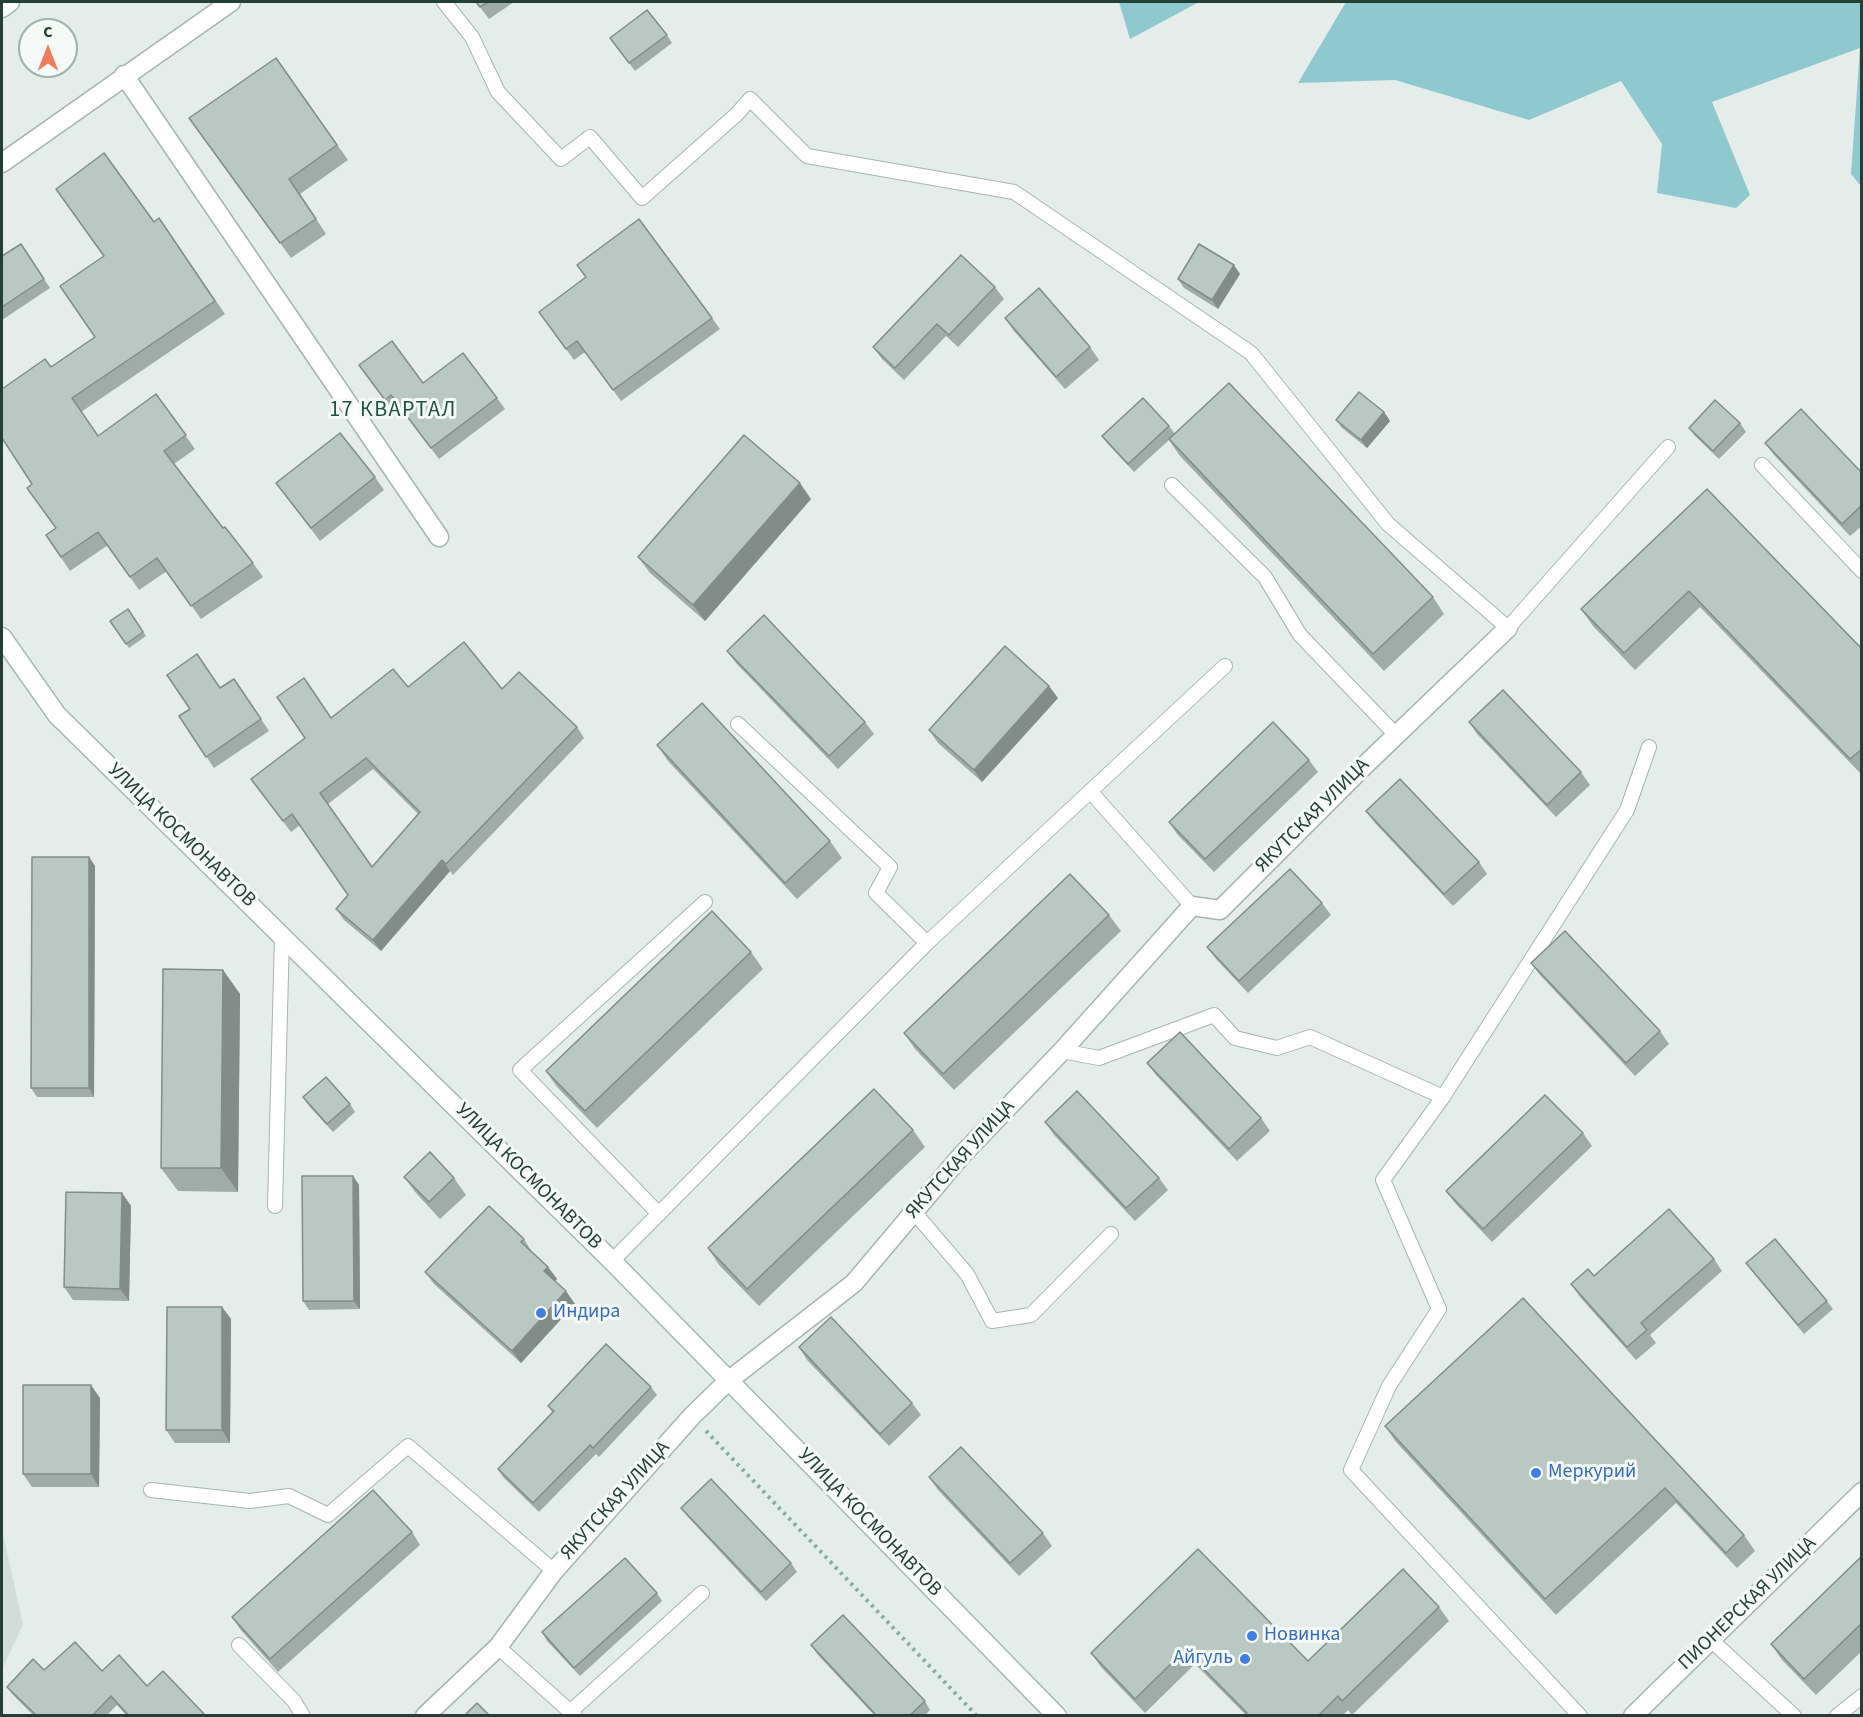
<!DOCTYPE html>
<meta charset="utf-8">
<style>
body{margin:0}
#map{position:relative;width:1863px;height:1717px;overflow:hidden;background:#e4ede9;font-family:"Source Sans 3",sans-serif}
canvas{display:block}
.frame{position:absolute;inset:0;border:3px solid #243f36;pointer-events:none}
.north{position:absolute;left:18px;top:18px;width:60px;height:60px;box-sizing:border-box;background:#f5faf7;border:2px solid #a1afaa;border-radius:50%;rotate:0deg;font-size:16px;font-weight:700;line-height:24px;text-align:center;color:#243f36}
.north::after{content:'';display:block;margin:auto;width:21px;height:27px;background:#ee7e61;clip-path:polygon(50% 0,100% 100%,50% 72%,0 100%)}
</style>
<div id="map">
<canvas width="1863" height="1717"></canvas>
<div class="frame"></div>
<div class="north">С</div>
</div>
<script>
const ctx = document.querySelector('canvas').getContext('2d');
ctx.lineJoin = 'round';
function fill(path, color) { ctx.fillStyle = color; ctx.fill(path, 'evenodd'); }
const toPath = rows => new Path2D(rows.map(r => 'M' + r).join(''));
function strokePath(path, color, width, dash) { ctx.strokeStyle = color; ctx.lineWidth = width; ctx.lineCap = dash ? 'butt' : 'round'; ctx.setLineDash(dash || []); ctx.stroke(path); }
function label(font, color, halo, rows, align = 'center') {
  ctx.font = font + ' "Source Sans 3",sans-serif'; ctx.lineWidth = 6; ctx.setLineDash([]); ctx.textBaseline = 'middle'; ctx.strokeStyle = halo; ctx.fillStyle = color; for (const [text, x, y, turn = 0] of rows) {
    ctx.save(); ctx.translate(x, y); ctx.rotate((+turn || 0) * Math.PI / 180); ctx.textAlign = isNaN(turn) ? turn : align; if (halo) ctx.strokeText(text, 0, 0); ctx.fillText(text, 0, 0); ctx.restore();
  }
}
fill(toPath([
 [2,1529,23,1625,2,1669]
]), '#d2ddd8');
fill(toPath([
 [1119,2,1199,2,1130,39],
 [1346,2,1861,2,1861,186,1851,174,1860,48,1712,102,1750,195,1736,208,1657,193,1662,144,1621,81,1529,120,1395,80,1298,83]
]), '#8ec9d0');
const lane = toPath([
 [444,2,472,37,498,92,561,159,590,137,642,198,737,114,750,99,807,156,1014,192,1251,353,1388,524,1508,628,1668,447],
 [1762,465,1862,571],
 [1172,485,1265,577,1300,635,1396,735],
 [738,724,890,867,876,893,927,943],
 [1090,791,1192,906],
 [1062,1051,1099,1058,1214,1015,1235,1038,1277,1048,1310,1037,1443,1097,1627,810,1649,747],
 [1443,1097,1383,1180,1439,1309,1389,1386,1351,1470,1580,1716],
 [275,1206,282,935],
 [914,1212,967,1274,992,1321,1031,1315,1111,1234],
 [659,1214,520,1070,705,902],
 [612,1261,927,943,1225,666],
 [151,1490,250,1501,289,1496,328,1515,408,1446,554,1571],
 [1712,1641,1794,1716],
 [239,1645,294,1701,303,1716],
 [498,1647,575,1716],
 [571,1711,702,1593],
 [1837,1716,1862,1696]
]);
const street = toPath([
 [124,75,439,537],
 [2,163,231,2],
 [425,1716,498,1647,554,1571,692,1416,728,1381,854,1283,961,1156,1062,1051,1192,906,1220,910,1364,766,1508,628],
 [1633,1716,1862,1492]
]);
const secondary = toPath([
 [2,8,10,2],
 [2,637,57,715,612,1261,1057,1716]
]);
strokePath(lane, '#a7b5b0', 16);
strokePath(street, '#a7b5b0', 21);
strokePath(secondary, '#a3b9b0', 21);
strokePath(toPath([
 [706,1431,977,1716]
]), '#86b0a1', 4, [3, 4.5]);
strokePath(lane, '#fff', 14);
strokePath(street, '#fff', 18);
strokePath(secondary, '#fff', 18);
fill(toPath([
 [476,2,514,2,489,19],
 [667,35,672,43,635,71,616,46],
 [276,58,348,160,300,194,326,234,291,258,200,133],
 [159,218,225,314,81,412,98,436,156,394,195,449,174,464,223,528,253,563,263,577,201,619,167,571,139,590,108,545,70,571,46,535,56,528,32,484,51,367,95,337,154,222],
 [21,244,50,288,2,320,2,256],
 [1240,274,1218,309,1184,288,1178,279],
 [995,287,1004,299,958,347,946,336,904,380,882,359,873,347],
 [539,312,712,318,720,329,621,401,585,352,574,360],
 [1005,318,1090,347,1099,360,1065,389,1014,331],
 [359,365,423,383,497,398,505,409,439,459,399,406,393,411],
 [1384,412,1390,421,1367,448,1342,428,1336,420],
 [1740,423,1746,432,1719,459,1695,436,1689,428],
 [1169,426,1175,434,1433,597,1444,614,1384,671,1180,456,1169,440,1134,472,1108,444,1102,436],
 [1765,443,1862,473,1862,526,1850,536,1774,455],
 [375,477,384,490,320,541,276,483],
 [1707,489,1862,649,1862,775,1700,607,1635,670,1593,626,1581,609],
 [811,499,705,621,650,573,638,557],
 [128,609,146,636,129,648,110,621],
 [727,651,865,722,874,734,838,769,736,663],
 [234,679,269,731,214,768,179,716],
 [408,687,502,689,577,727,584,738,453,875,450,871,381,951,344,920,336,909,348,895,300,825,291,832,251,779,331,718],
 [373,769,418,814,372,867,328,804],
 [1058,698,982,782,938,743,929,730],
 [1469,722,1581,772,1590,785,1556,817,1477,734],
 [657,745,830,841,842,858,797,899,668,761],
 [1309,760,1318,772,1214,872,1177,834,1169,822],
 [1366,811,1479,862,1487,874,1453,906,1375,823],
 [89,857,95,866,94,1097,37,1097,31,1088],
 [1322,903,1331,915,1248,993,1216,959,1207,947],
 [1109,915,1121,931,954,1090,915,1049,904,1033],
 [751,952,763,969,597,1128,557,1087,546,1071],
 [1531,963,1660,1031,1669,1044,1635,1076,1540,975],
 [223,970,240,994,238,1192,178,1191,161,1168],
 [1147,1063,1261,1118,1270,1131,1237,1161,1156,1075],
 [303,1097,350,1104,355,1112,333,1132,309,1106],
 [1045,1122,1159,1178,1168,1190,1135,1221,1054,1135],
 [913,1130,925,1147,759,1306,719,1265,708,1248],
 [1583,1133,1592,1146,1492,1242,1455,1203,1446,1191],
 [353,1176,359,1185,360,1309,309,1310,303,1301],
 [404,1177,454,1178,466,1195,440,1219,416,1193],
 [122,1193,131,1206,129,1301,73,1300,64,1287],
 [524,1239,532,1252,548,1267,557,1279,555,1281,575,1304,521,1363,434,1284,425,1272],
 [1714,1259,1722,1271,1650,1335,1656,1343,1636,1360,1580,1297,1571,1284],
 [1746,1263,1827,1301,1833,1309,1804,1334,1752,1271],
 [1523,1298,1744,1535,1755,1551,1737,1568,1676,1503,1556,1615,1396,1442,1385,1426],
 [222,1307,231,1319,230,1443,175,1443,166,1430],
 [799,1347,912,1403,921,1415,889,1446,807,1360],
 [651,1387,657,1395,599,1457,596,1454,539,1512,503,1477,498,1469,552,1412,548,1406],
 [100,1398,99,1487,32,1487,23,1474],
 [929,1477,1043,1533,1052,1546,1019,1576,938,1490],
 [681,1508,791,1563,797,1572,766,1601,687,1516],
 [412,1532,420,1545,278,1672,240,1629,232,1617],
 [1198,1549,1308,1661,1439,1607,1449,1621,1352,1715,1348,1710,1342,1716,1243,1716,1245,1714,1195,1664,1145,1713,1101,1667,1091,1653],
 [1862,1556,1862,1651,1816,1695,1782,1660,1771,1644],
 [657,1593,662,1601,580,1676,547,1641,542,1632],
 [811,1645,925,1701,930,1710,924,1716,875,1716,817,1654],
 [44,1670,102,1671,147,1686,206,1716,127,1716,117,1705,106,1716,34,1716,13,1695,7,1687]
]), '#9faca7');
fill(toPath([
 [1234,265,1240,274,1218,309,1212,300],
 [1384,412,1390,421,1367,448,1361,440],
 [800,483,811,499,705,621,693,605],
 [1049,686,1058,698,982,782,974,770],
 [89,857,95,866,94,1097,89,1088],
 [442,860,450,871,381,951,373,940],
 [223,970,240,994,238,1192,221,1168],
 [353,1176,359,1185,360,1309,354,1301],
 [122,1193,131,1206,129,1301,120,1289],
 [548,1267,557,1279,553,1283,544,1271],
 [566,1291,575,1304,521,1363,512,1351],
 [222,1307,231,1319,230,1443,222,1430],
 [91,1385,100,1398,99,1487,91,1474]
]), '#828c88');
const building = toPath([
 [476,2,488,2,480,7,476,2],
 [647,10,667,35,629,63,610,38,647,10],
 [276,58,337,145,289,179,316,219,280,243,189,118,276,58],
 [104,153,154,222,159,218,215,301,72,398,98,436,156,394,186,435,164,451,223,528,225,527,253,563,191,606,157,558,130,577,98,532,61,557,46,535,56,528,27,488,32,484,2,438,2,389,45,359,51,367,95,337,60,286,104,256,56,189,104,153],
 [639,219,712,318,613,390,577,341,566,349,539,312,586,277,577,265,639,219],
 [21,244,44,279,2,307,2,256,21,244],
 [1199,244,1234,265,1212,300,1178,279,1199,244],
 [961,255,995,287,949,335,937,324,895,368,873,347,961,255],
 [1039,288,1090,347,1056,377,1005,318,1039,288],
 [392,341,423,383,463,353,497,398,431,448,391,395,385,400,359,365,392,341],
 [1229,383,1433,597,1373,654,1169,439,1229,383],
 [1359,392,1384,412,1361,440,1336,420,1359,392],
 [1143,398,1169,426,1128,464,1102,436,1143,398],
 [1715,400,1740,423,1713,451,1689,428,1715,400],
 [1801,409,1862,473,1862,505,1842,524,1765,443,1801,409],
 [340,433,375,477,311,528,276,483,340,433],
 [744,435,800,483,693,605,638,557,744,435],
 [1707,489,1862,649,1862,749,1850,759,1689,591,1624,653,1581,609,1707,489],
 [128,609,143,632,126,644,110,621,128,609],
 [764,615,865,722,829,756,727,651,764,615],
 [464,642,502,689,519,672,577,727,446,864,442,860,373,940,336,909,348,895,292,814,283,821,251,779,305,738,277,697,304,678,331,718,393,669,408,687,464,642],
 [366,758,420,812,372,867,320,793,366,758],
 [1005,646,1049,686,974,770,929,730,1005,646],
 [197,654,220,688,234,679,261,719,206,757,179,716,190,709,167,675,197,654],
 [1503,690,1581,772,1547,805,1469,722,1503,690],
 [702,703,830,841,785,883,657,745,702,703],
 [1273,722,1309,760,1205,859,1169,822,1273,722],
 [1400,779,1479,862,1444,894,1366,811,1400,779],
 [32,857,89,857,89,1088,31,1088,32,857],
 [1290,869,1322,903,1239,981,1207,947,1290,869],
 [1070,874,1109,915,943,1074,904,1033,1070,874],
 [712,911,751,952,585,1111,546,1071,712,911],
 [1565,931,1660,1031,1626,1063,1531,963,1565,931],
 [163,969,223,970,221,1168,161,1168,163,969],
 [1180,1032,1261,1118,1229,1149,1147,1063,1180,1032],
 [326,1077,350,1104,327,1124,303,1097,326,1077],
 [874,1089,913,1130,747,1289,708,1248,874,1089],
 [1077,1091,1159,1178,1126,1208,1045,1122,1077,1091],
 [1545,1095,1583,1133,1483,1229,1446,1191,1545,1095],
 [430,1152,454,1178,429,1202,404,1177,430,1152],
 [302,1176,353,1176,354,1301,303,1301,302,1176],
 [66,1192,122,1193,120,1289,64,1287,66,1192],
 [489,1206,524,1239,521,1242,548,1267,544,1271,566,1291,512,1351,425,1272,489,1206],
 [1669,1209,1714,1259,1641,1323,1647,1330,1627,1347,1571,1284,1588,1269,1594,1276,1669,1209],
 [1775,1239,1827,1301,1798,1325,1746,1263,1775,1239],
 [1523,1298,1744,1535,1726,1553,1665,1488,1545,1599,1385,1426,1523,1298],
 [167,1307,222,1307,222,1430,166,1430,167,1307],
 [831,1317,912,1403,880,1434,799,1347,831,1317],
 [606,1344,651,1387,593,1448,590,1445,533,1503,498,1469,554,1411,548,1406,606,1344],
 [23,1385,91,1385,91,1474,23,1474,23,1385],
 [961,1447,1043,1533,1010,1563,929,1477,961,1447],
 [711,1479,791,1563,761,1592,681,1508,711,1479],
 [373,1490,412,1532,270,1659,232,1617,373,1490],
 [1198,1549,1308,1661,1403,1569,1439,1607,1342,1701,1338,1696,1318,1716,1243,1716,1247,1713,1185,1650,1135,1699,1091,1653,1198,1549],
 [1862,1556,1862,1623,1804,1679,1771,1644,1862,1556],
 [625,1558,657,1593,574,1668,542,1632,625,1558],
 [843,1615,925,1701,909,1716,877,1716,811,1645,843,1615],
 [75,1642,102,1671,119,1655,147,1686,163,1671,206,1716,129,1716,111,1696,92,1716,37,1716,7,1687,33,1659,44,1670,75,1642],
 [477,1703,490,1716,464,1716,477,1703]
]);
fill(building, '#b9c8c2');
strokePath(building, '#828c88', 1.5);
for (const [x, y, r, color] of [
 [541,1313,6,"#3f7fe0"],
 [1536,1473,6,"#3f7fe0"],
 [1252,1636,6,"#3f7fe0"],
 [1245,1659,6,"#3f7fe0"]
]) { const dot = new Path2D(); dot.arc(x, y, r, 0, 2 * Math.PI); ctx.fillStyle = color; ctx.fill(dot); strokePath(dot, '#f5faf7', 2); }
label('20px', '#243f36', '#f5faf7', [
 ["ЯКУТСКАЯ УЛИЦА",1313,816,-45],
 ["УЛИЦА КОСМОНАВТОВ",181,836,44],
 ["ЯКУТСКАЯ УЛИЦА",961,1160,-48],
 ["УЛИЦА КОСМОНАВТОВ",528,1177,45],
 ["ЯКУТСКАЯ УЛИЦА",616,1501,-48],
 ["УЛИЦА КОСМОНАВТОВ",869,1523,46],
 ["ПИОНЕРСКАЯ УЛИЦА",1748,1604,-44]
]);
label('20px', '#366cbe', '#f5faf7', [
 ["Индира",553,1313],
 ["Меркурий",1548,1473],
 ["Новинка",1264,1636],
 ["Айгуль",1233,1659,"right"]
], 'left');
ctx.letterSpacing = '1.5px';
label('22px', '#205043', '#f5faf7', [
 ["17 КВАРТАЛ",393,411]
]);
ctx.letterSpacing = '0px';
</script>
